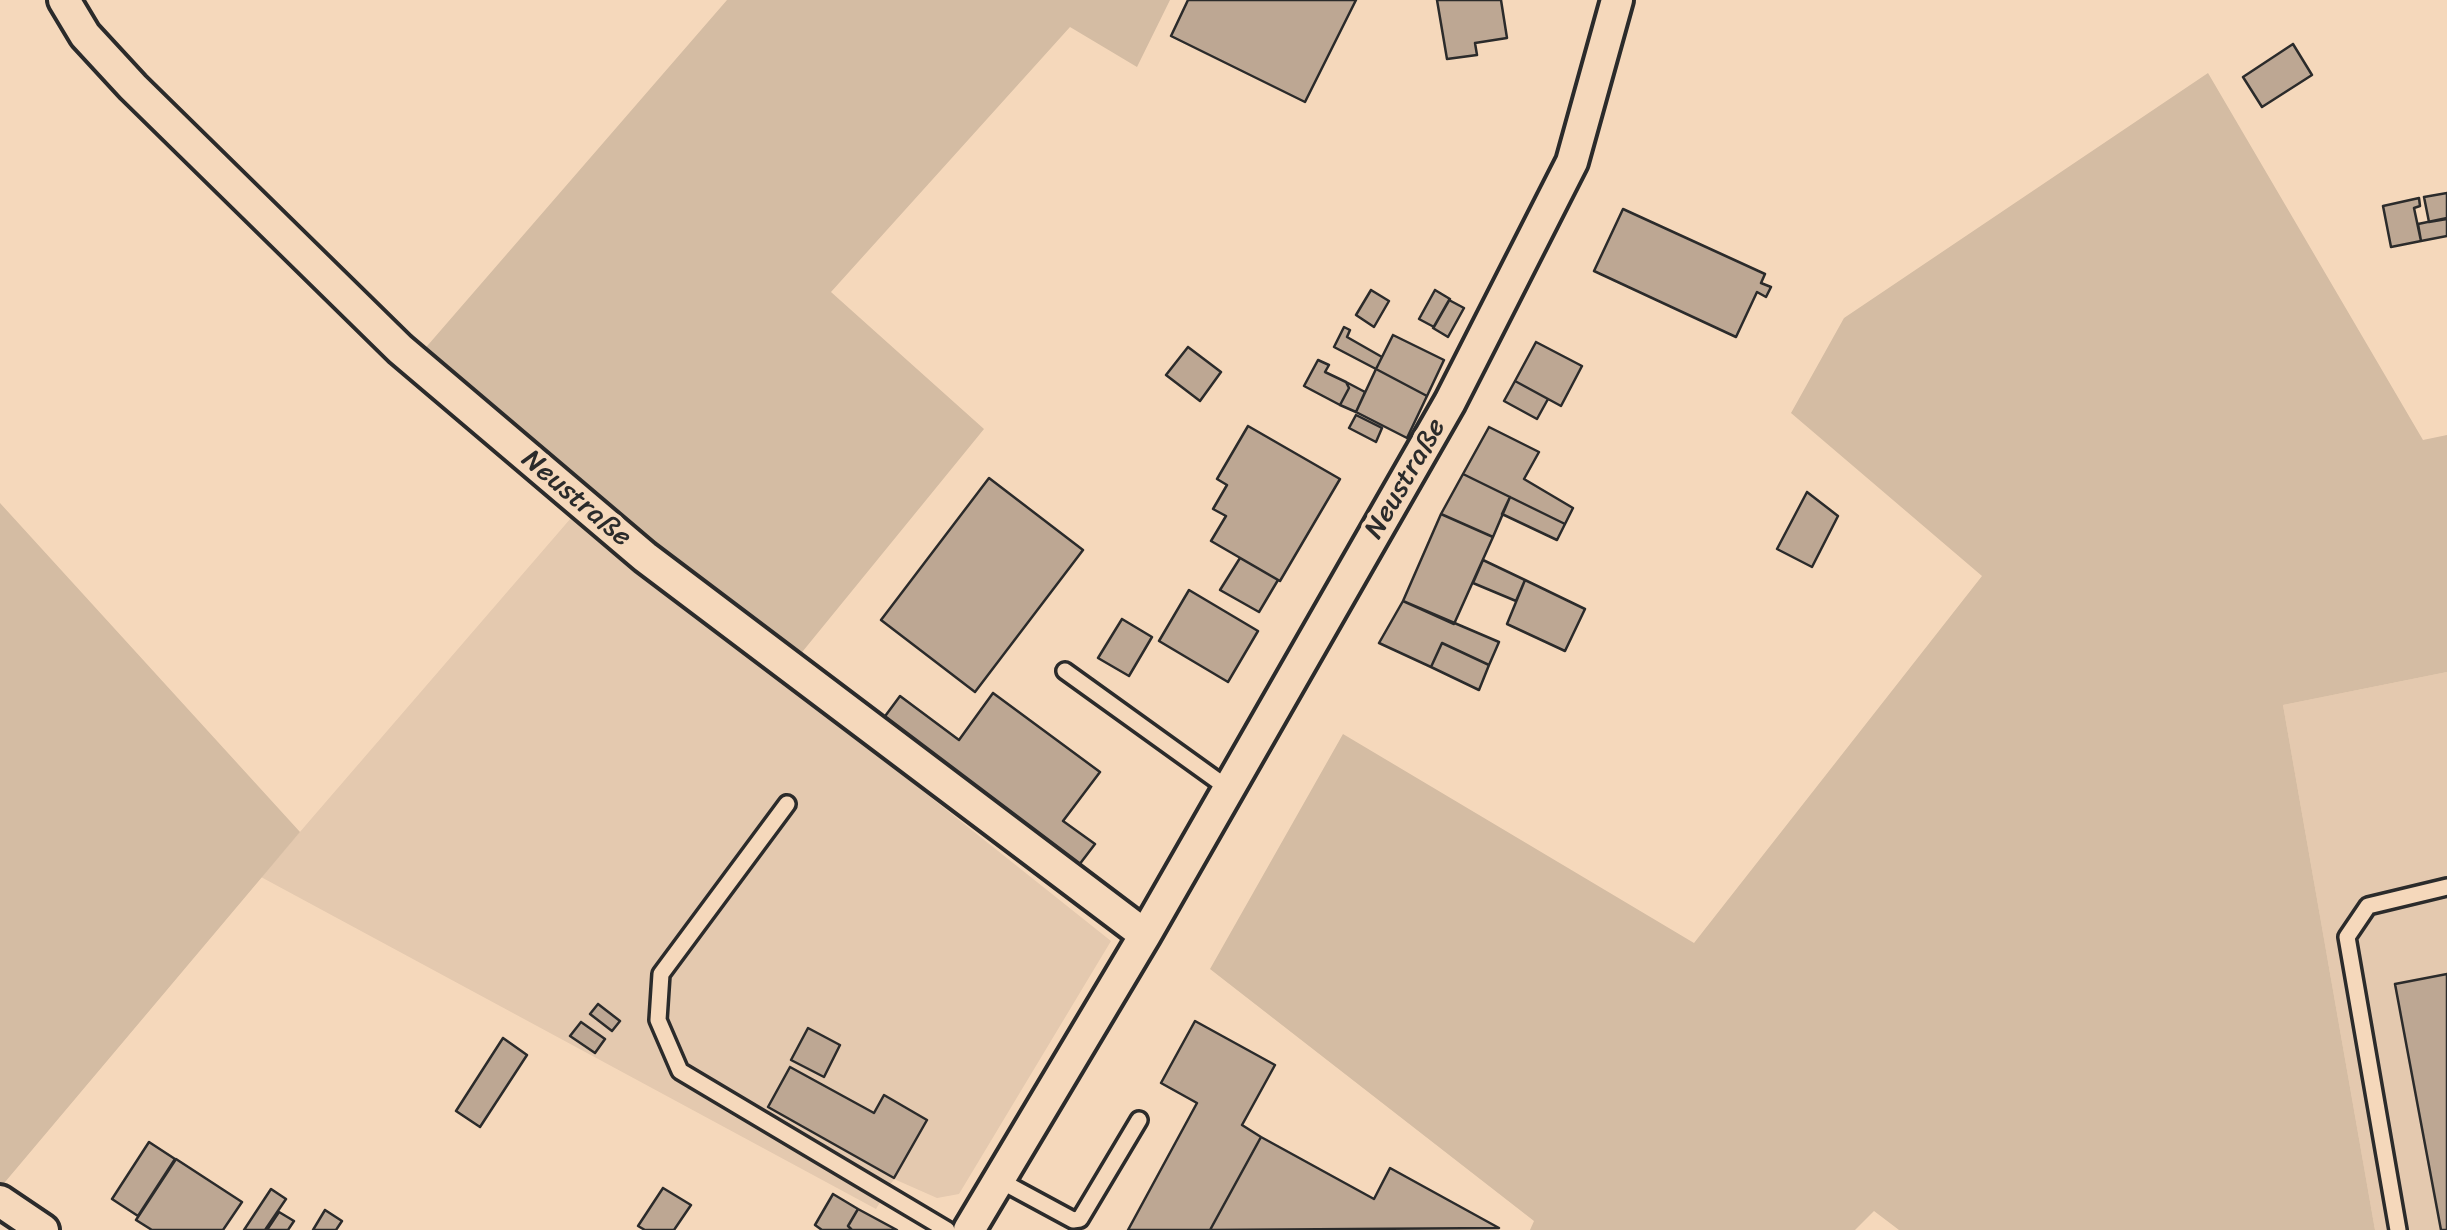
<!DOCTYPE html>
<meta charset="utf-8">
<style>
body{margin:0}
canvas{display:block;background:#f5d8bb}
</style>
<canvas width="2447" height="1230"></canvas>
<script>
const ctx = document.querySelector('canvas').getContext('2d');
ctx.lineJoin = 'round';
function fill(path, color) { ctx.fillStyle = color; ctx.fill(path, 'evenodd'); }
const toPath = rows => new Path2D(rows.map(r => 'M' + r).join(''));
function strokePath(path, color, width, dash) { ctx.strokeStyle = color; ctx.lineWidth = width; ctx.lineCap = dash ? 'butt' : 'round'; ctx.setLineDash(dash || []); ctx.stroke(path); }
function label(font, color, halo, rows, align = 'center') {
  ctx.font = font + ' Sriracha,sans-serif'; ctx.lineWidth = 8; ctx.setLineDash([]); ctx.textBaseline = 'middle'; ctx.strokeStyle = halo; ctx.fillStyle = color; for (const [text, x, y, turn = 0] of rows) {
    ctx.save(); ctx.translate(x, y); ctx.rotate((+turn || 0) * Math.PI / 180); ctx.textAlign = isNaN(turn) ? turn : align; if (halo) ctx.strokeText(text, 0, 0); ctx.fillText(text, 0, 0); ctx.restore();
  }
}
fill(toPath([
 [571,518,781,678,1111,941,959,1194,937,1198,894,1179,876,1209,261,877],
 [2447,672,2447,1230,2375,1230,2283,705]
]), '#e4c9af');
fill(toPath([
 [727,0,1170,0,1137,67,1070,27,831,292,984,429,781,678,571,518,402,375],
 [2208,73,2423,440,2447,435,2447,672,2283,705,2375,1230,1899,1230,1874,1211,1855,1230,1530,1230,1534,1221,1210,969,1343,734,1694,943,1982,576,1791,413,1844,318],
 [0,503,300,832,0,1188]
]), '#d4bca3');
const building = toPath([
 [1188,0,1356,0,1305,102,1171,36,1188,0],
 [1437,0,1501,0,1507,38,1475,43,1477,55,1447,59,1437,0],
 [2293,44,2312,75,2262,107,2243,77,2293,44],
 [2447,193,2447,219,2429,222,2424,197,2447,193],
 [2419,198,2420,206,2414,208,2421,241,2391,247,2383,206,2419,198],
 [1623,209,1765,274,1761,283,1771,287,1766,297,1757,292,1736,337,1594,271,1623,209],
 [2447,218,2447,236,2421,241,2418,224,2447,218],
 [1371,290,1389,301,1374,327,1356,315,1371,290],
 [1435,290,1450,299,1434,327,1419,319,1435,290],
 [1449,300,1464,308,1448,337,1433,328,1449,300],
 [1344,327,1350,330,1347,337,1382,357,1376,369,1334,347,1344,327],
 [1393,335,1444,360,1427,396,1376,369,1393,335],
 [1536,342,1582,366,1561,406,1515,381,1536,342],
 [1188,347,1221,372,1200,401,1166,375,1188,347],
 [1318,360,1329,365,1325,372,1346,382,1349,388,1340,405,1304,386,1318,360],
 [1376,369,1427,396,1407,438,1356,412,1376,369],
 [1515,381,1548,399,1537,419,1504,401,1515,381],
 [1346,382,1365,392,1356,412,1340,405,1349,388,1346,382],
 [1356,415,1382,428,1376,442,1349,428,1356,415],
 [1248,426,1340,479,1280,581,1211,541,1226,516,1213,509,1227,485,1217,479,1248,426],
 [1489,427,1539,452,1524,479,1573,508,1565,524,1463,474,1489,427],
 [1463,474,1510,497,1493,537,1441,514,1463,474],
 [989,478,1083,550,975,692,881,620,989,478],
 [1807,492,1838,516,1812,567,1777,549,1807,492],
 [1510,497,1565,524,1557,540,1502,514,1510,497],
 [1441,514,1493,537,1454,624,1403,601,1441,514],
 [1240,558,1278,580,1259,612,1220,590,1240,558],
 [1483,560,1525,580,1516,601,1473,583,1483,560],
 [1525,580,1585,609,1565,651,1507,624,1525,580],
 [1189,590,1258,631,1228,682,1159,641,1189,590],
 [1403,601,1499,642,1489,665,1442,643,1431,667,1379,643,1403,601],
 [1122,619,1152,637,1129,676,1098,658,1122,619],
 [1442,643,1489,665,1479,690,1431,667,1442,643],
 [993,693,1100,772,1063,821,1095,844,1079,865,883,719,900,696,959,740,993,693],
 [2447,974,2447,1230,2441,1230,2395,984,2447,974],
 [598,1004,620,1021,612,1031,590,1014,598,1004],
 [1195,1021,1275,1065,1242,1125,1261,1137,1210,1230,1128,1230,1197,1103,1161,1083,1195,1021],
 [581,1022,605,1039,595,1053,570,1036,581,1022],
 [808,1028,840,1045,824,1077,791,1060,808,1028],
 [503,1038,527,1055,480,1127,456,1111,503,1038],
 [790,1067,874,1113,884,1095,927,1120,894,1178,768,1107,790,1067],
 [1261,1137,1374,1199,1390,1168,1499,1228,1210,1230,1261,1137],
 [149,1142,175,1159,138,1216,112,1199,149,1142],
 [176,1159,242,1202,223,1230,152,1230,136,1220,176,1159],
 [663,1188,691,1205,674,1230,645,1230,638,1226,663,1188],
 [271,1189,286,1199,265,1230,244,1230,271,1189],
 [833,1194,858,1209,848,1226,852,1230,822,1230,815,1225,833,1194],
 [858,1209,897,1230,852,1230,848,1226,858,1209],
 [325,1210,342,1221,336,1230,313,1230,325,1210],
 [279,1212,294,1221,288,1230,267,1230,279,1212]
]);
fill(building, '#bda793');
strokePath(building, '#2b2b2b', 2.5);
const lane = toPath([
 [1065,671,1229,789],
 [787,804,661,974,658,1020,680,1071,947,1230],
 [999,1180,1073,1220,1080,1219,1139,1120],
 [2398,1230,2347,937,2368,906,2447,887]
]);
const street = toPath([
 [64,0,85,35,133,87,400,349,645,557,1145,935],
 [0,1201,43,1230],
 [969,1230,1145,935,1450,402,1572,162,1617,0]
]);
strokePath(lane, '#2b2b2b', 22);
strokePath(street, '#2b2b2b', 38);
strokePath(lane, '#f5d8bb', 15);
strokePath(street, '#f5d8bb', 30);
label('28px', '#2b2b2b', '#f5d8bb', [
 ["Neustraße",1406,479,-60],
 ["Neustraße",576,499,40]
]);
</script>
